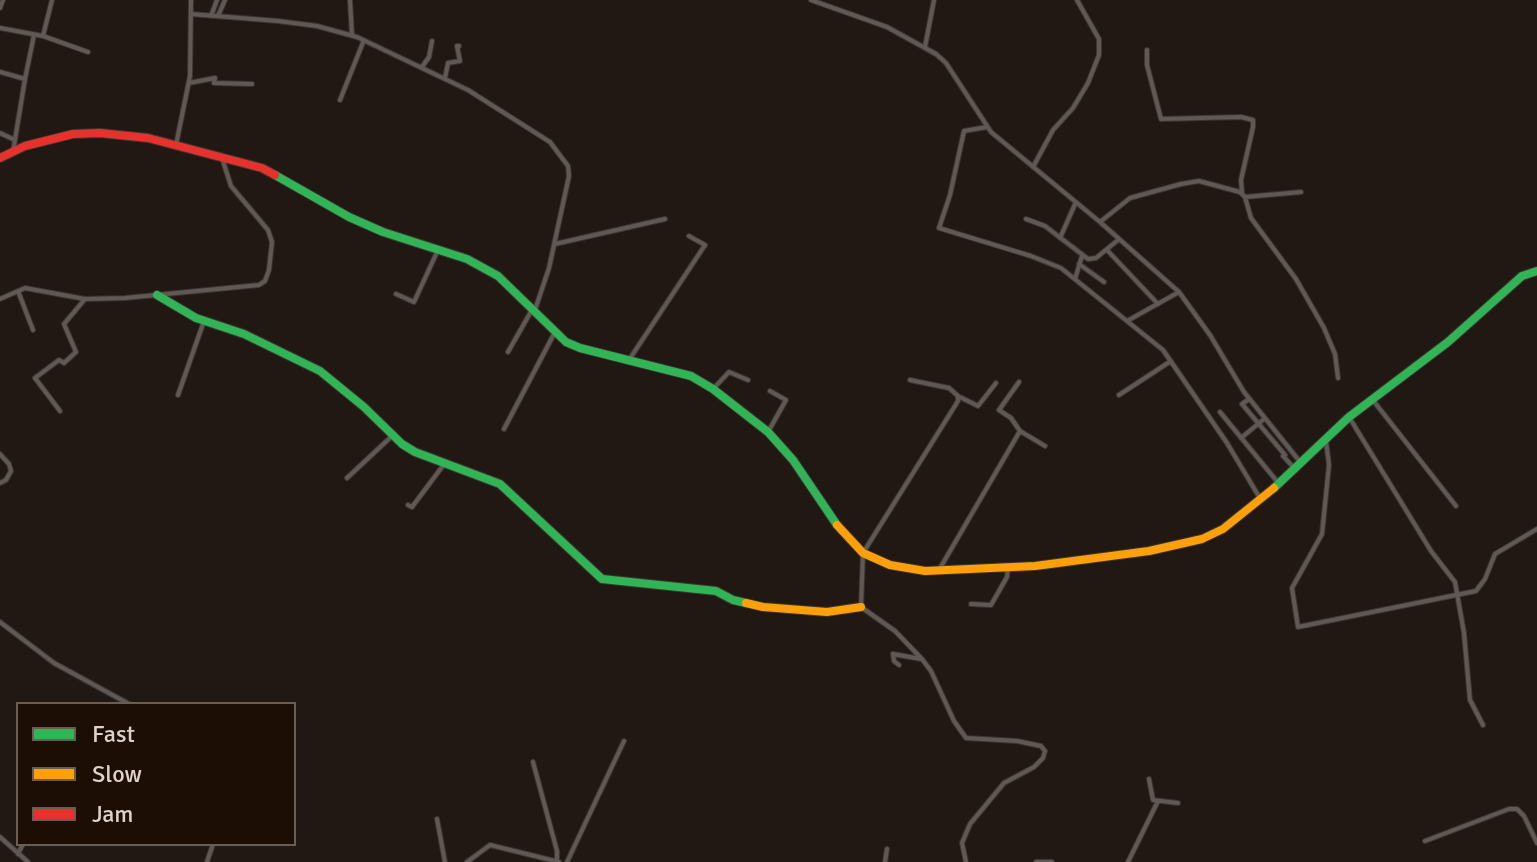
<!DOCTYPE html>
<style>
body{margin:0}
#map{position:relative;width:1537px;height:862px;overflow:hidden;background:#211813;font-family:Signika,sans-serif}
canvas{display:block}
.legend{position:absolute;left:16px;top:702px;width:280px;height:144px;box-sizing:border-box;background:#1d0e05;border:2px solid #6a5d55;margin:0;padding:10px 14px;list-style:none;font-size:24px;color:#ded3cc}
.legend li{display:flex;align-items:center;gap:16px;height:40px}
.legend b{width:40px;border:2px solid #6a5d55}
</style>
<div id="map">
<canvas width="1537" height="862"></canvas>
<ul class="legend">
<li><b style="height:10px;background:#30b455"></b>Fast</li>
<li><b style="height:10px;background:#ff9f0a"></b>Slow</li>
<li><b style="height:10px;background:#e5322d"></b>Jam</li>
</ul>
</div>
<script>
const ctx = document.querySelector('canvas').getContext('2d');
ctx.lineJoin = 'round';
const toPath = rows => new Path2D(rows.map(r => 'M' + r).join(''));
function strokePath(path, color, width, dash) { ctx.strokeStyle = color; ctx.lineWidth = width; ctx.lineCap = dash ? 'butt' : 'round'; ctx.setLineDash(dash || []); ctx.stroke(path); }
const street = toPath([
 [350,0,352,35],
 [811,0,887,27,936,54,946,63,991,132,1100,222,1179,292,1210,335,1244,392,1301,463],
 [0,8,3,0],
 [191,14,278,21,317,26,357,37,468,90,550,142,568,166,569,176,549,268,535,310],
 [211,16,217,0],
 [218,16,225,0],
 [0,28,43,36,88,52],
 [43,36,52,0],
 [925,47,934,0],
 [1147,50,1147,65,1161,119,1241,117,1253,120,1253,127,1241,180,1242,193],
 [422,67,429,57,432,41],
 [0,72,25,79,34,35],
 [445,78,448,63,460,61,457,46,459,46],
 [189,83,215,78,214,83,252,84],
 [340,100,364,40],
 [987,127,964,131,950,195,939,228,1031,256,1061,268,1163,350,1227,443,1261,500],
 [0,133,15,140],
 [176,145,190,76,191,0],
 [13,152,25,79],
 [1033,167,1053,130,1073,108,1088,83,1099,55,1099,39,1077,0],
 [1245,197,1301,192],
 [1026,219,1045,226,1088,259,1096,258,1118,240],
 [1100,222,1130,198,1181,184,1199,181,1240,192,1245,197,1251,218,1296,279,1324,328,1335,354,1338,378],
 [1060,238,1076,202],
 [555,244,665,219],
 [1107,250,1158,304],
 [1079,264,1104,282],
 [1075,279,1082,256],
 [18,291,33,330],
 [396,294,414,302,438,250],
 [0,299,25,288,85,299,125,298,259,285,265,281,269,270,272,242,268,230,231,186,222,158],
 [1127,321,1179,292],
 [508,352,533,308],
 [629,360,705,245,689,236],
 [910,380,949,388,958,396,958,401,863,553,861,607,895,631,922,659,931,671,954,721,966,738,1017,741,1041,746,1045,751,1043,758,1034,767,1004,783,970,824,962,843,966,862],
 [1019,382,999,410,1011,418,1020,431,1045,446],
 [713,389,729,372,748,380],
 [178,395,204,321],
 [1119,395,1171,361],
 [960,397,978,406,996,383],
 [1249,399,1242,404,1285,455],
 [1372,399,1456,506],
 [60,411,35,378,59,360,64,363,76,352,64,324,85,299],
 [1220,412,1280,485],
 [1349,417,1431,551,1455,582,1464,633,1470,700,1483,725],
 [504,429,555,332],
 [768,432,786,400,770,391],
 [1241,438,1264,419],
 [1326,441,1329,465,1322,534,1292,588,1298,627,1476,591,1485,579,1495,554,1537,529],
 [0,454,9,464,11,471,6,480,0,483],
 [1285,455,1283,456,1296,470],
 [347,478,392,436],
 [408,505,412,507,445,463],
 [939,570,1020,431],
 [971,604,991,605,1007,577,1008,566],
 [0,622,54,663,129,704],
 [899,665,894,661,893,654,921,659],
 [533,762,557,851,557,860],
 [1149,779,1153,800,1178,803],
 [437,819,445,862],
 [0,837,28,862],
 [1425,841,1509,809,1517,809,1524,816,1537,843],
 [18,854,23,844],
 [207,862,213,844],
 [467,862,490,845,559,862],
 [567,862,624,741],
 [885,862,887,849],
 [1036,862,1052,862],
 [1128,862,1158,801]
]);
const fast = toPath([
 [275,175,349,217,383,232,467,259,498,276,566,342,580,348,691,376,713,389,768,432,793,460,837,525],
 [157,295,196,318,244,334,320,371,364,407,402,444,415,452,500,484,602,579,716,591,733,600,746,603],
 [1274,488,1349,417,1448,342,1522,276,1537,271]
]);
const slow = toPath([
 [837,525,863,553,890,565,925,571,1035,566,1149,551,1202,539,1223,529,1274,488],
 [746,603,763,607,827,612,861,607]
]);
const jam = toPath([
 [0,158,25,146,73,134,100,133,148,138,262,168,275,175]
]);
strokePath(street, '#3c3532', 6);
strokePath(fast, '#3c3532', 10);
strokePath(slow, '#3c3532', 10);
strokePath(jam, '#3c3532', 10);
strokePath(street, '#5f5854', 4);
strokePath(fast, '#30b455', 8);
strokePath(slow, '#ff9f0a', 8);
strokePath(jam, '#e5322d', 8);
</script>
